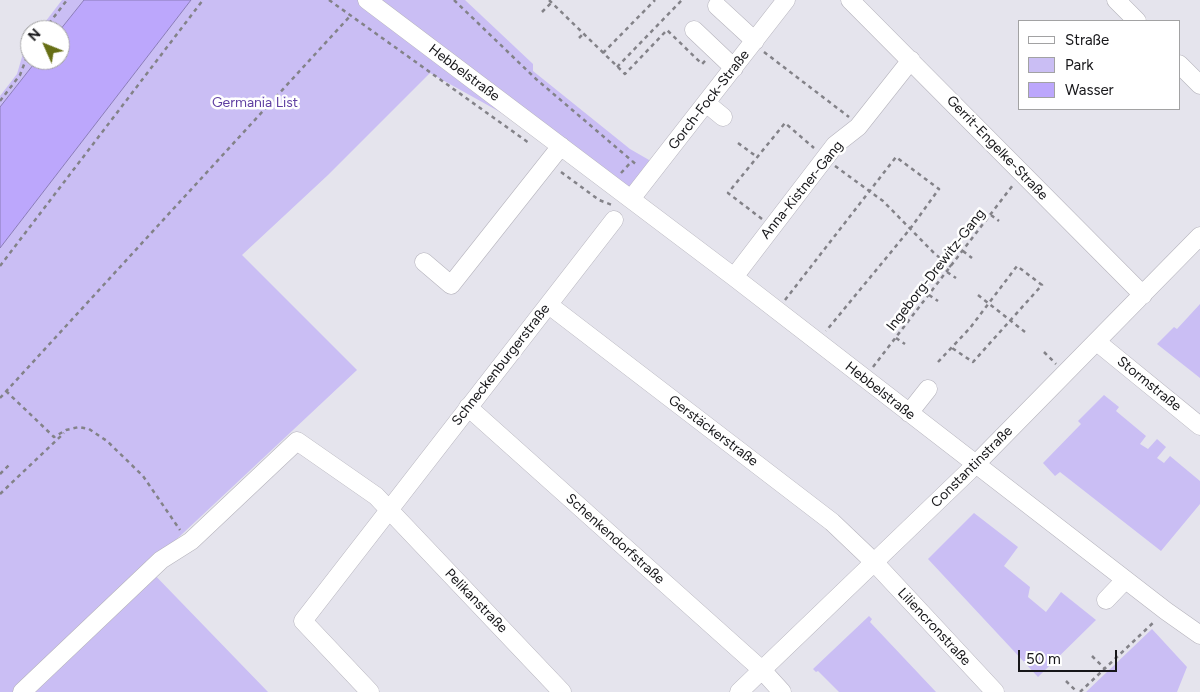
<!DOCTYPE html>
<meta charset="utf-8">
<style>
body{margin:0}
#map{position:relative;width:1200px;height:692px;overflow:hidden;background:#e5e4ed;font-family:Figtree,sans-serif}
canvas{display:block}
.legend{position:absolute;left:1018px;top:20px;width:162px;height:90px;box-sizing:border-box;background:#fff;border:1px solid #a2a2a3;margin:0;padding:6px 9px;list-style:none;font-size:15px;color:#161619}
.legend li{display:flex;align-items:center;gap:10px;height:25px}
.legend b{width:25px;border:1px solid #a2a2a3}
.north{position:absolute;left:20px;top:20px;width:50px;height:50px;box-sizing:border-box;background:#fff;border:1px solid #a2a2a3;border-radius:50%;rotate:314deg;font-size:14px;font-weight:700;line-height:20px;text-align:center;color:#161619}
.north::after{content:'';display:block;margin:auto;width:18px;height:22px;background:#676f15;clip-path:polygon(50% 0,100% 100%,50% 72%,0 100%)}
.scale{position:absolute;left:1018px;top:650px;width:99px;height:22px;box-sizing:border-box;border:2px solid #161619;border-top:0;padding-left:6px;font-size:15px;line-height:18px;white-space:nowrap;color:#161619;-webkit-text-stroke:4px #fff;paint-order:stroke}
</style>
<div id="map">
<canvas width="1200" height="692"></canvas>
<ul class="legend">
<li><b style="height:6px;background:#fff"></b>Straße</li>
<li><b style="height:14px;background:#cabef4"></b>Park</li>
<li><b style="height:14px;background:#bca7fc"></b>Wasser</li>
</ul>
<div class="north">N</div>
<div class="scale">50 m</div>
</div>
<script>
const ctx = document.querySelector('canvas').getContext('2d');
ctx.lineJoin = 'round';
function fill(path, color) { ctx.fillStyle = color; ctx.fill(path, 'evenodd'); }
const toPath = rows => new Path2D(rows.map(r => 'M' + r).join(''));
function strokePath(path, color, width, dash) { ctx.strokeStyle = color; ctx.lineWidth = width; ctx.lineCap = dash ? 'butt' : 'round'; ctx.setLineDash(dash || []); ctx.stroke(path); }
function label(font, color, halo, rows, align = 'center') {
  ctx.font = font + ' Figtree,sans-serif'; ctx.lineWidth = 5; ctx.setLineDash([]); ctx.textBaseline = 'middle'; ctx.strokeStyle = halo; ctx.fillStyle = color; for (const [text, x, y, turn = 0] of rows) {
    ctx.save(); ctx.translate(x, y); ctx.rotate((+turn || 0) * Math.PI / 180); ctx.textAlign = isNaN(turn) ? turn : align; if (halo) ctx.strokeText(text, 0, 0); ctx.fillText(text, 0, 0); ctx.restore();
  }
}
fill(toPath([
 [62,0,84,0,60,30,39,30],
 [191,0,465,0,533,64,533,71,630,149,656,164,631,199,561,146,430,73,328,175,242,255,357,370,147,567,268,692,0,692,0,248],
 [30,41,30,60,37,60,0,107,0,96,17,74,24,50],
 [1200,304,1200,378,1157,344,1174,327,1177,329],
 [1104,395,1119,407,1116,411,1146,436,1140,444,1148,449,1157,439,1166,447,1157,458,1164,463,1170,456,1200,481,1200,504,1161,551,1060,472,1055,476,1043,463,1081,424,1078,421],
 [974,513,1018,547,1004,566,1030,587,1028,597,1046,612,1061,592,1096,620,1038,677,928,559],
 [869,616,872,619,870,622,936,692,839,692,818,671,816,672,813,669],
 [1152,629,1187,667,1177,692,1086,692]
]), '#cabef4');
const water = toPath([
 [84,0,191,0,0,248,0,107,37,60,60,60,60,30,84,0]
]);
fill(water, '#bca7fc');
strokePath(water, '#8a7cb8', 1);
const minor = toPath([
 [367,0,734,277,1166,611,1200,635],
 [850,0,1143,295],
 [1116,0,1137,21],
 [717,6,755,41],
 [694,30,734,68],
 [1179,64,1200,85],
 [706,103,723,117],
 [631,199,786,0],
 [424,262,451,285,561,146],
 [734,277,835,145,858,127,911,60],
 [549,305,832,522,874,562,995,692],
 [1097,342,1200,426],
 [468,407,762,670,782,692],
 [909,413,928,389],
 [1106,600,1125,580],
 [22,692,161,560,191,541,297,441,376,496,562,692],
 [370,692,303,621,614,220],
 [739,692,969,471,1200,236]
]);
strokePath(minor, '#b5b3bc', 19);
strokePath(toPath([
 [329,0,529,143],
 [454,0,536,79,638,166],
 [549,0,625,74,667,30,702,64,706,60],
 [542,12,552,2],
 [44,30,67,0],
 [579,38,584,33],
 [764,52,849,117],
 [603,53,655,0],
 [617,67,682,0],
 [0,101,20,75,30,49],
 [738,143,757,157],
 [835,166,883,201,934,253,951,267],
 [561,172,599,200,612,205],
 [621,173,632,161],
 [991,215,999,221],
 [762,219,728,193,785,123,814,148],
 [963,251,972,258],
 [0,266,203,0],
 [947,272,956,278],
 [929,295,938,301],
 [978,295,1025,332],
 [785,300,896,157,939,189,910,229,826,331],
 [896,338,905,344],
 [1044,352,1056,364],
 [938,362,970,328,1017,266,1042,285,973,362,952,348],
 [873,367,1013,185],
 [6,391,54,437,66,430,79,427,89,429,107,441,143,476,180,530],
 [0,398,351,15],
 [0,474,10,464],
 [0,494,64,433],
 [1092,656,1105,669],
 [1066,681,1077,692],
 [1080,692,1155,621]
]), '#838288', 2.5, [4, 4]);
strokePath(minor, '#fff', 18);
label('14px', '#161619', '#fff', [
 ["Hebbelstraße",464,73,37],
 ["Gorch-Fock-Straße",709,100,-52],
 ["Gerrit-Engelke-Straße",997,148,46],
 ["Anna-Kistner-Gang",802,190,-51],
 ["Ingeborg-Drewitz-Gang",936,270,-52],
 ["Schneckenburgerstraße",501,365,-52],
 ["Stormstraße",1149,384,39],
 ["Hebbelstraße",880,391,38],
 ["Gerstäckerstraße",713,431,37],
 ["Constantinstraße",972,467,-45],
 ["Schenkendorfstraße",615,539,42],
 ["Pelikanstraße",476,601,46],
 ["Liliencronstraße",934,627,47]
]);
label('14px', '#6040a2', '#fff', [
 ["Germania List",255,103]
]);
</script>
